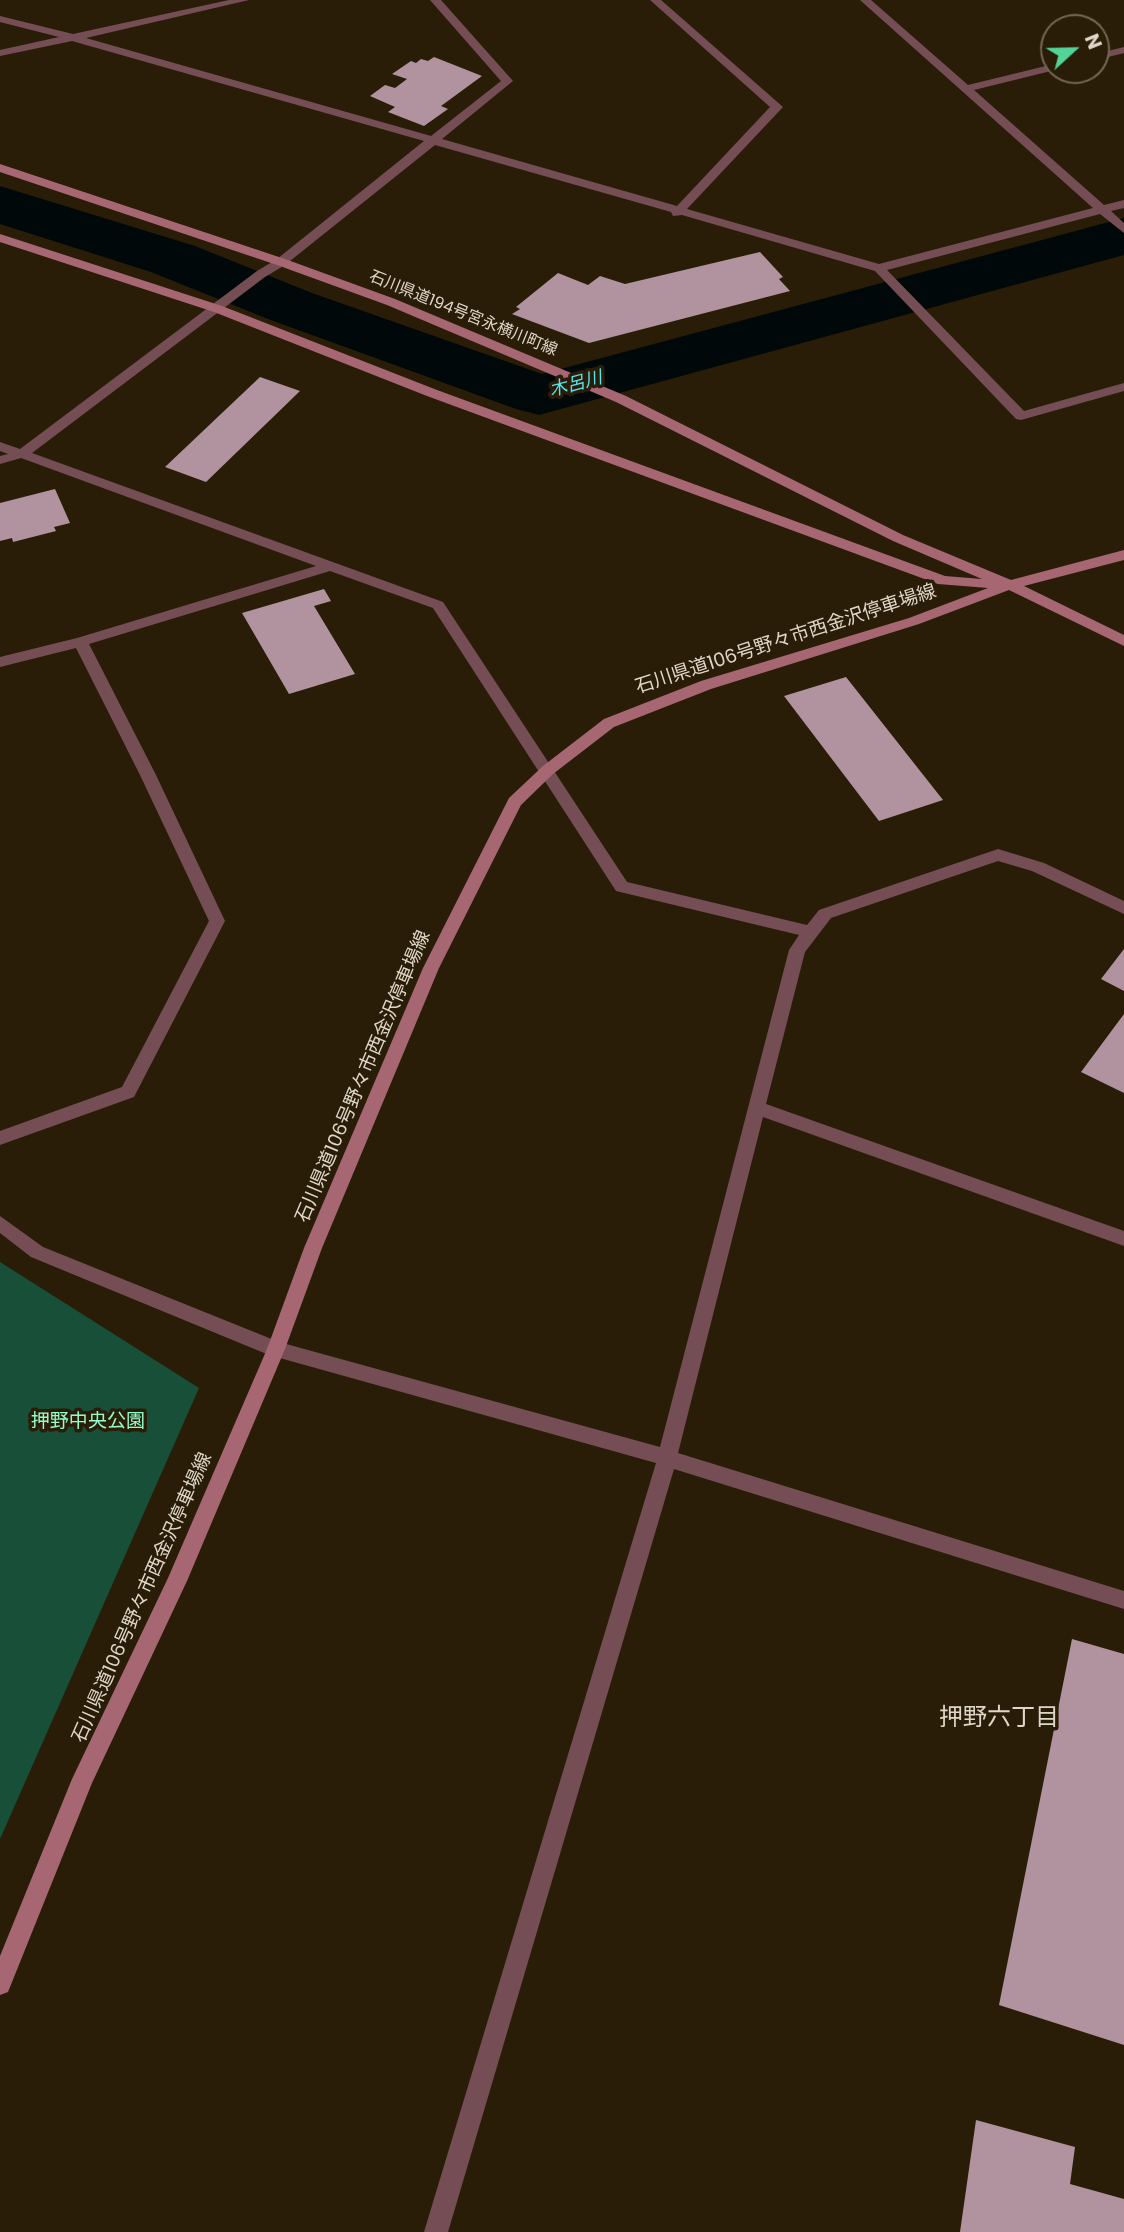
<!DOCTYPE html>
<meta charset="utf-8">
<style>
body{margin:0}
#map{position:relative;width:1124px;height:2232px;overflow:hidden;background:#2a1d07;font-family:Poppins,sans-serif}
canvas{display:block}
.north{position:absolute;left:1040px;top:14px;width:70px;height:70px;box-sizing:border-box;background:#2a1d07;border:2px solid #726754;border-radius:50%;rotate:68deg;font-size:19px;font-weight:700;line-height:28px;text-align:center;color:#ded6c8}
.north::after{content:'';display:block;margin:auto;width:24px;height:32px;background:#52d397;clip-path:polygon(50% 0,100% 100%,50% 72%,0 100%)}
</style>
<div id="map">
<canvas width="1124" height="2232"></canvas>
<div class="north">N</div>
</div>
<script>
const ctx = document.querySelector('canvas').getContext('2d');
ctx.lineJoin = 'round';
function fill(path, color) { ctx.fillStyle = color; ctx.fill(path, 'evenodd'); }
const toPath = rows => new Path2D(rows.map(r => 'M' + r).join(''));
function label(font, color, halo, rows, align = 'center') {
  ctx.font = font + ' Poppins,"Noto Sans JP",sans-serif'; ctx.lineWidth = 7; ctx.setLineDash([]); ctx.textBaseline = 'middle'; ctx.strokeStyle = halo; ctx.fillStyle = color; for (const [text, x, y, turn = 0] of rows) {
    ctx.save(); ctx.translate(x, y); ctx.rotate((+turn || 0) * Math.PI / 180); ctx.textAlign = isNaN(turn) ? turn : align; if (halo) ctx.strokeText(text, 0, 0); ctx.fillText(text, 0, 0); ctx.restore();
  }
}
fill(toPath([
 [0,1262,199,1388,0,1839]
]), '#174f38');
fill(toPath([
 [0,186,195,246,312,293,542,374,1124,218,1124,255,539,415,516,409,268,319,151,272,0,224,0,186]
]), '#00080a');
fill(toPath([
 [434,57,482,76,441,106,448,109,424,126,388,112,395,107,370,96,385,85,395,88,407,79,392,74,411,61,416,63,421,59,428,61],
 [760,252,783,277,779,279,790,291,589,343,512,314,520,309,516,307,558,273,588,285,600,276,625,284],
 [260,377,300,391,206,482,165,467],
 [55,489,70,523,54,527,56,531,13,542,12,538,0,541,0,503],
 [324,589,331,601,314,606,355,674,289,694,242,613],
 [846,677,943,800,879,821,784,696],
 [1124,949,1124,991,1101,979],
 [1124,1014,1124,1093,1081,1072],
 [1072,1639,1124,1654,1124,2045,999,2005],
 [976,2120,1075,2147,1070,2184,1124,2199,1124,2232,960,2232]
]), '#b193a0');
fill(toPath([
 [229,0,249,0,86,38,431,136,501,81,430,0,441,0,513,81,442,139,677,206,770,107,650,0,661,0,783,107,687,209,879,264,1093,208,860,0,871,0,968,85,1054,64,1055,70,974,90,1104,205,1124,200,1124,208,1111,211,1124,223,1124,233,1100,214,887,270,1024,411,1124,383,1124,391,1021,420,1016,419,875,271,682,215,673,216,671,212,435,145,285,265,265,277,32,453,443,602,627,882,807,925,819,910,998,849,1044,863,1124,901,1124,914,1032,871,998,861,831,918,805,952,766,1104,1124,1231,1124,1246,763,1117,678,1453,1124,1591,1124,1609,674,1469,448,2232,424,2232,656,1463,269,1355,31,1257,0,1233,0,1216,43,1247,279,1342,660,1447,789,950,799,935,616,891,433,608,330,571,89,644,156,775,225,921,134,1097,0,1145,0,1131,122,1087,209,921,140,775,76,648,0,667,0,657,77,638,316,566,21,458,0,464,0,456,8,454,0,451,0,442,20,449,257,271,277,259,424,141,72,41,0,56,0,50,59,37,0,22,0,16,73,34,229,0],
 [1124,47,1124,53,1096,60,1096,54,1124,47]
]), '#754e55');
fill(toPath([
 [0,164,285,259,395,299,626,396,903,535,1011,580,1124,550,1124,560,1024,586,1124,635,1124,646,1009,590,919,624,711,689,614,727,553,774,521,805,439,968,322,1248,285,1349,187,1581,92,1783,8,1992,0,1995,0,1956,72,1779,168,1578,267,1349,304,1248,423,968,509,798,543,766,604,719,701,681,909,618,988,588,938,584,427,396,214,312,0,242,0,234,222,306,437,390,945,576,982,579,893,541,616,402,387,305,277,265,0,172,0,164]
]), '#a66773');
label('16px', '#ded6c8', '#2a1d07', [
 ["石川県道194号宮永横川町線",463,314,22]
]);
label('italic 18px', '#56e4f3', '#2a1d07', [
 ["木呂川",576,385,-15]
]);
label('19px', '#ded6c8', '#2a1d07', [
 ["石川県道106号野々市西金沢停車場線",786,640,-18],
 ["石川県道106号野々市西金沢停車場線",364,1077,-67],
 ["石川県道106号野々市西金沢停車場線",143,1598,-66]
]);
label('19px', '#91fbcb', '#2a1d07', [
 ["押野中央公園",88,1422]
]);
label('24px', '#ded6c8', '#2a1d07', [
 ["押野六丁目",999,1719]
]);
</script>
